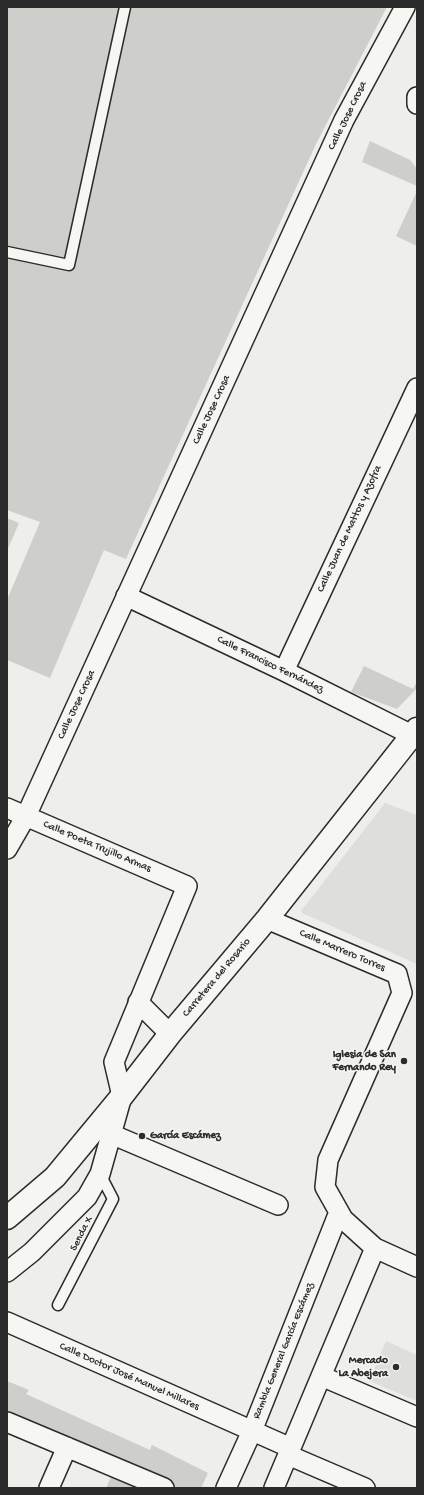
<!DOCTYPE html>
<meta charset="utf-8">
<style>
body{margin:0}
#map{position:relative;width:424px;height:1495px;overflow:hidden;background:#eeeeea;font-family:"Gochi Hand",sans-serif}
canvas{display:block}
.frame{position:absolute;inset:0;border:8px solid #2b2b2b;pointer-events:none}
</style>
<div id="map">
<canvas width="424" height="1495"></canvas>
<div class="frame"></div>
</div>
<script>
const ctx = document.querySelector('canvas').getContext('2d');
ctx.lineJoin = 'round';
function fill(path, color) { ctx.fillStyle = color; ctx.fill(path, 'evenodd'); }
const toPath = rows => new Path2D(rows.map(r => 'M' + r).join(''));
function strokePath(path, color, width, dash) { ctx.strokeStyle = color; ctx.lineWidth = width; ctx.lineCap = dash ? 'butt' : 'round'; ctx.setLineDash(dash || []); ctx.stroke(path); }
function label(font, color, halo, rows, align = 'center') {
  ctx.font = font + ' "Gochi Hand",sans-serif'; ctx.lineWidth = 3; ctx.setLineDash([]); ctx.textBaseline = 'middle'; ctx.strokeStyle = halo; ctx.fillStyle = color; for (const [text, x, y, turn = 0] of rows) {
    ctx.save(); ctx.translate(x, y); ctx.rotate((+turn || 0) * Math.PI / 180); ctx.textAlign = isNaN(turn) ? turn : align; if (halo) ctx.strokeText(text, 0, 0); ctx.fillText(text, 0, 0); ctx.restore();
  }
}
fill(toPath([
 [385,803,417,815,417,964,302,913,301,911],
 [386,1341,417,1355,417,1401,369,1381]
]), '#dededb');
fill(toPath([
 [7,7,387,7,316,144,126,559,104,550,50,678,7,660,7,600,40,522,7,510],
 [370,141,410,160,417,169,417,186,362,162],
 [417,191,417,246,396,236],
 [7,518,19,523,7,551],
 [364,666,413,689,417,681,417,688,397,709,351,692],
 [7,1381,29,1390,26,1394,150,1450,152,1445,208,1473,201,1488,177,1488,7,1413],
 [112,1474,146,1488,106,1488]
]), '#cececa');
const lane = toPath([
 [7,252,69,265,125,7],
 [58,1305,113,1199,100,1174]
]);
const street = toPath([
 [417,97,417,104],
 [126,596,284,671,412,735],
 [284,671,417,388],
 [7,808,187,886,114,1062,122,1096,100,1174,87,1197,32,1252,7,1272],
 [7,849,26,816,344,120,405,7],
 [267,919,397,974,402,993,328,1160,325,1187,343,1219,375,1248,417,1267],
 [138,1002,170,1034],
 [111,1134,278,1205],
 [7,1322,291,1448],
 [321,1376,417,1417],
 [7,1422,164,1488],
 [288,1455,365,1488],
 [49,1488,67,1447],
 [226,1488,252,1431,339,1212],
 [274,1488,375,1248]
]);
const secondary = toPath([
 [7,1218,55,1177,122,1096,170,1034,267,919,417,729]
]);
strokePath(lane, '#2b2b2b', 13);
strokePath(street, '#2b2b2b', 22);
strokePath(secondary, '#2b2b2b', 25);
strokePath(lane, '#f6f6f2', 10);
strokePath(street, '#f6f6f2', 19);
strokePath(secondary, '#f6f6f2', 22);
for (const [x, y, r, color] of [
 [404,1061,4,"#2b2b2b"],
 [142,1136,4,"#2b2b2b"],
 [396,1367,4,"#2b2b2b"]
]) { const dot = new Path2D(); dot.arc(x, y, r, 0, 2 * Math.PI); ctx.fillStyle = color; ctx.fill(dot); strokePath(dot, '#f6f6f2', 1.5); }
label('11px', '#2b2b2b', '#f6f6f2', [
 ["Calle Jose Crosa",348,116,-64],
 ["Calle Jose Crosa",212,410,-65],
 ["Calle Juan de Mattos y Azofra",350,529,-65],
 ["Calle Francisco Fernández",270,665,26],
 ["Calle Jose Crosa",77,705,-65],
 ["Calle Poeta Trujillo Armas",97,847,23],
 ["Calle Marrero Torres",342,951,23],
 ["Carretera del Rosario",217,978,-50],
 ["Senda X",82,1234,-63],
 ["Rambla General García Escámez",284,1351,-68],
 ["Calle Doctor José Manuel Millares",129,1377,24]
]);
label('bold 11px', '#2b2b2b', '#f6f6f2', [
 ["Iglesia de San",396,1055],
 ["Fernando Rey",396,1068],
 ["García Escámez",150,1136,"left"],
 ["Mercado",388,1361],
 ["La Abejera",388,1374]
], 'right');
</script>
